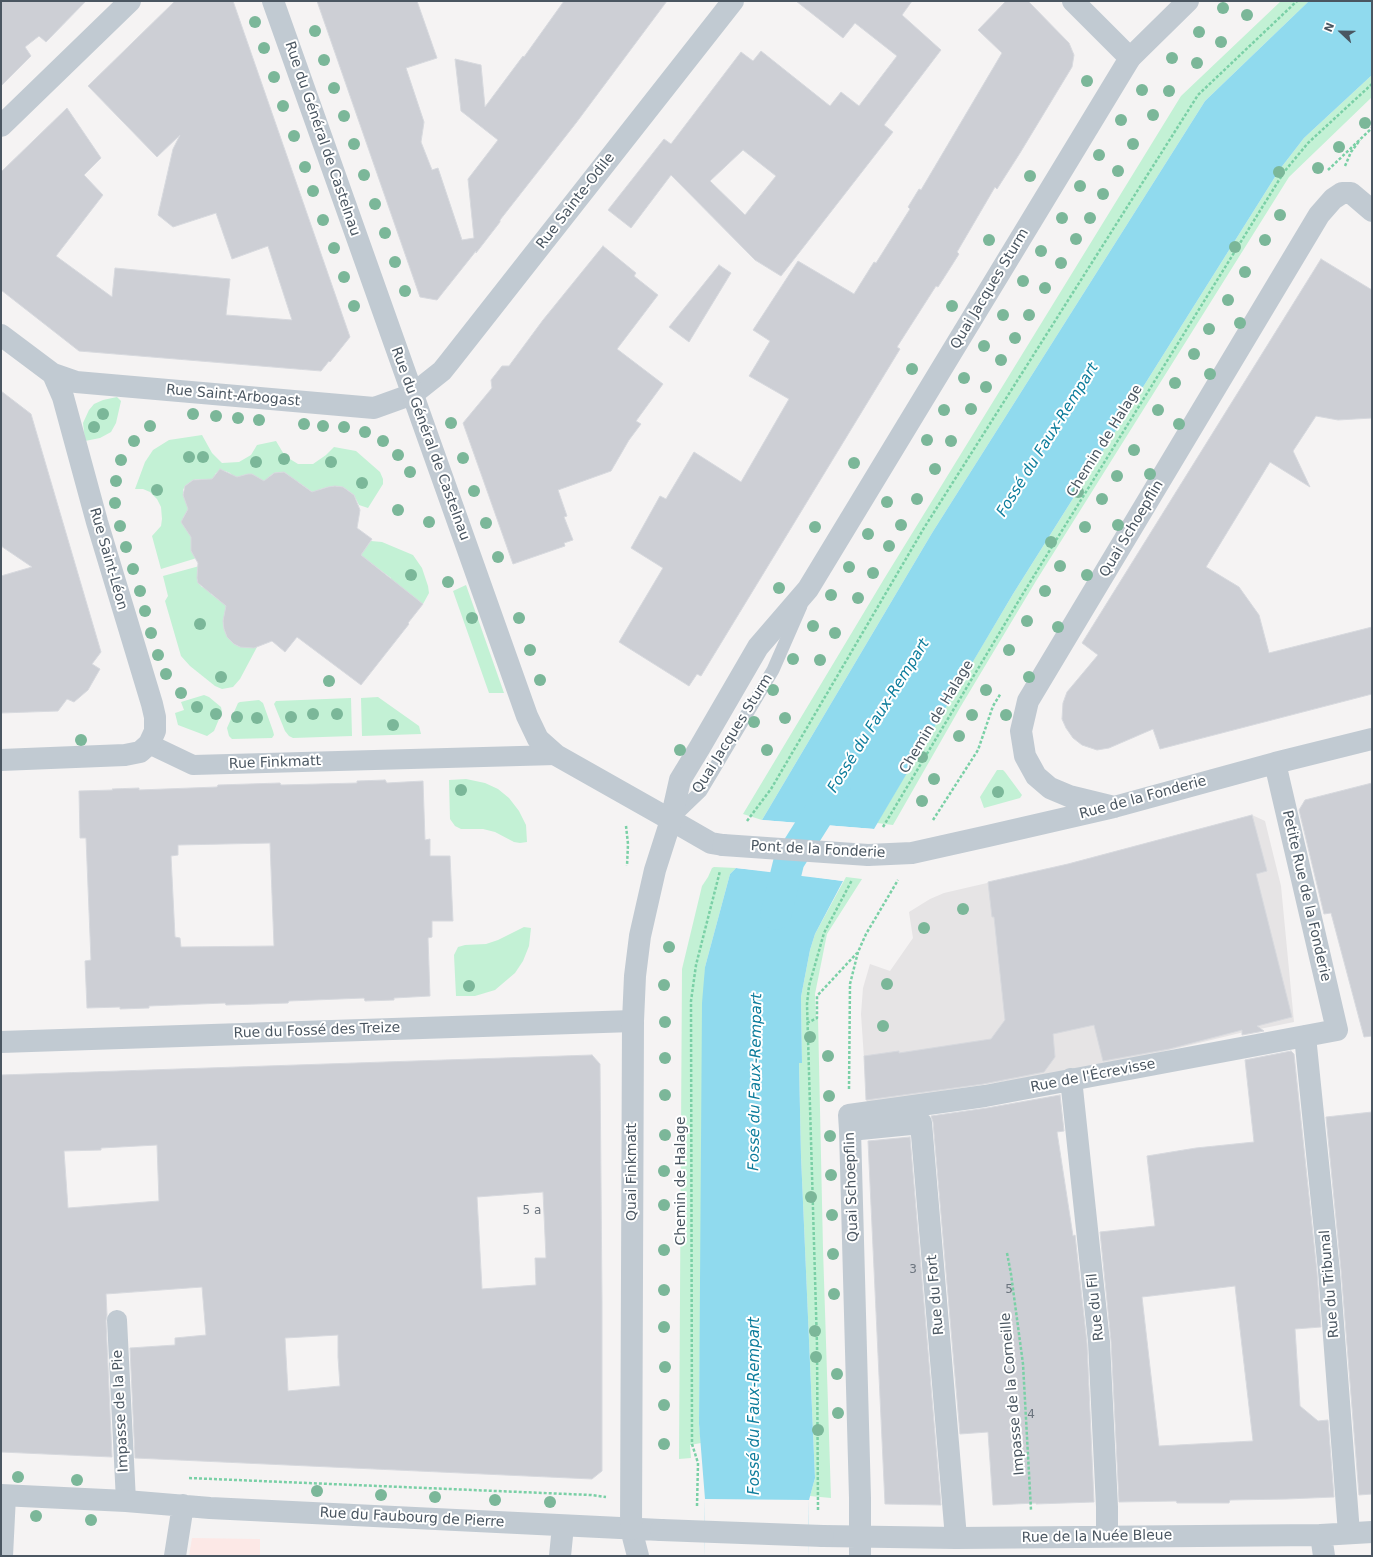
<!DOCTYPE html>
<meta charset="utf-8">
<style>
body{margin:0}
#map{position:relative;width:1373px;height:1557px;overflow:hidden;background:#f5f3f3;font-family:"DejaVu Sans",sans-serif}
canvas{display:block}
.frame{position:absolute;inset:0;border:2px solid #4a5661;pointer-events:none}
.north{position:absolute;left:1321px;top:12px;width:40px;height:40px;-webkit-text-stroke:3px #fff;paint-order:stroke;rotate:292deg;font-size:11px;font-weight:700;line-height:16px;text-align:center;color:#4a5661}
.north::after{content:'';display:block;margin:auto;width:14px;height:18px;background:#4a5661;clip-path:polygon(50% 0,100% 100%,50% 72%,0 100%)}
</style>
<div id="map">
<canvas width="1373" height="1557"></canvas>
<div class="frame"></div>
<div class="north">N</div>
</div>
<script>
const ctx = document.querySelector('canvas').getContext('2d');
ctx.lineJoin = 'round';
function fill(path, color) { ctx.fillStyle = color; ctx.fill(path, 'evenodd'); }
const toPath = rows => new Path2D(rows.map(r => 'M' + r).join(''));
function strokePath(path, color, width, dash) { ctx.strokeStyle = color; ctx.lineWidth = width; ctx.lineCap = dash ? 'butt' : 'round'; ctx.setLineDash(dash || []); ctx.stroke(path); }
function label(font, color, halo, rows, align = 'center') {
  ctx.font = font + ' "DejaVu Sans",sans-serif'; ctx.lineWidth = 4; ctx.setLineDash([]); ctx.textBaseline = 'middle'; ctx.strokeStyle = halo; ctx.fillStyle = color; for (const [text, x, y, turn = 0] of rows) {
    ctx.save(); ctx.translate(x, y); ctx.rotate((+turn || 0) * Math.PI / 180); ctx.textAlign = isNaN(turn) ? turn : align; if (halo) ctx.strokeText(text, 0, 0); ctx.fillText(text, 0, 0); ctx.restore();
  }
}
fill(toPath([
 [1252,815,1265,821,1281,886,1294,1022,1240,1033,1104,1066,867,1103,861,1014,863,988,870,964,890,971,913,938,909,912,930,899,944,893,1056,867]
]), '#e6e4e5');
fill(toPath([
 [192,1538,260,1539,260,1556,189,1556]
]), '#fce8e6');
fill(toPath([
 [1281,1,1309,1,1205,101,932,533,762,820,743,814,884,579,1181,96],
 [1372,75,1372,97,1289,177,1036,581,961,706,893,825,877,823,1013,594,1280,169,1304,138],
 [117,397,121,401,116,423,111,432,100,438,85,441,83,423,89,410,94,404,103,400],
 [202,435,212,453,222,463,239,462,251,455,257,445,276,441,285,456,298,464,313,464,326,455,334,447,356,451,380,472,383,479,383,484,368,508,359,505,354,495,343,487,335,486,328,487,321,489,315,494,298,482,292,484,293,481,288,475,284,472,274,473,270,476,267,485,252,474,244,475,240,479,233,477,230,473,225,471,216,473,213,479,212,483,199,479,193,480,185,486,183,490,183,495,191,505,183,518,183,521,193,539,191,543,191,551,193,554,200,557,161,569,152,536,161,526,162,519,161,507,157,499,150,492,143,489,135,489,145,462,153,450,169,440],
 [371,541,382,542,413,555,422,568,428,586,429,593,423,604,388,582,391,578,360,555],
 [203,565,198,583,202,587,211,589,211,594,228,607,223,621,224,629,227,637,234,644,240,647,257,647,240,679,233,687,222,689,215,686,190,666,181,656,165,601,168,596,163,576],
 [466,585,504,693,489,693,453,591],
 [204,695,209,697,221,707,222,712,214,731,207,736,178,725,175,713,184,710,181,702],
 [378,697,419,726,421,734,362,736,361,698],
 [351,698,352,736,293,738,289,736,285,731,274,704,276,701],
 [259,700,263,703,273,731,274,735,272,738,232,739,229,736,227,728,238,703,240,702],
 [997,770,1003,770,1005,772,1022,795,1020,798,984,808,980,797],
 [466,779,485,783,498,789,509,798,519,811,526,825,527,842,520,843,514,842,495,832,483,829,461,829,455,826,450,819,449,780],
 [714,867,736,868,730,874,705,967,699,1424,701,1443,690,1445,691,1458,679,1459,682,969,702,886,708,877,712,868],
 [846,877,862,879,827,934,815,994,816,1017,818,1017,823,1249,831,1498,810,1496,815,1478,801,1156,799,1063,802,1062,801,997,810,950,815,934],
 [524,927,531,928,529,946,523,961,515,973,495,990,475,996,456,996,454,955,458,947,465,945,486,944,498,940]
]), '#c3f1d5');
fill(toPath([
 [1309,1,1372,1,1372,75,1304,138,1280,169,1013,594,874,829,762,820,932,533,1205,101],
 [736,868,787,873,843,881,815,934,810,950,801,997,802,1063,799,1063,801,1156,815,1478,809,1500,808,1556,704,1556,705,1499,699,1424,702,1003,705,967,730,874]
]), '#90daee');
fill(toPath([
 [762,820,874,829,872,831,812,826,761,822],
 [737,866,787,871,844,879,843,881,736,868],
 [705,1499,809,1500,808,1556,704,1556]
]), '#f5f3f3');
strokePath(toPath([
 [776,914,789,861,835,788]
]), '#90daee', 31);
const building = toPath([
 [1,1,86,1,46,42,39,36,25,47,31,56,1,86,1,1],
 [175,1,233,1,350,337,330,362,329,361,321,371,79,351,1,290,1,172,67,108,101,158,84,175,103,195,56,256,112,297,115,268,230,279,226,315,292,320,268,246,232,259,216,213,173,227,158,215,173,149,180,135,157,157,88,86,175,1],
 [317,1,417,1,437,58,406,68,424,122,421,142,432,170,438,168,462,240,474,238,468,179,498,140,461,111,455,59,481,65,485,107,523,56,524,57,564,1,667,1,576,123,500,220,500,222,476,253,476,251,437,300,420,297,317,1],
 [796,1,912,1,902,15,941,50,884,125,893,132,781,276,755,260,671,175,631,228,608,210,664,139,671,144,741,52,753,61,761,51,830,106,841,92,859,106,897,56,855,23,843,38,796,1],
 [743,150,776,176,745,215,710,181,743,150],
 [1006,1,1028,1,1069,43,1074,55,1072,67,1020,153,997,189,995,187,957,252,959,254,947,273,938,287,936,286,897,347,900,349,701,676,697,674,689,686,619,642,663,568,631,548,660,496,666,499,694,452,741,482,789,399,749,376,770,341,753,330,798,261,854,294,874,262,876,263,910,209,908,207,919,189,921,190,1002,53,978,30,1006,1],
 [603,246,636,273,634,276,658,295,617,349,663,384,636,421,641,424,629,440,611,471,558,490,567,516,564,517,573,540,564,543,565,546,513,564,463,423,492,388,491,380,502,366,509,366,543,320,603,246],
 [1321,259,1372,290,1372,418,1338,420,1316,416,1293,451,1310,487,1270,462,1206,567,1239,587,1259,615,1269,653,1372,627,1372,694,1160,749,1153,729,1109,748,1097,750,1082,745,1073,738,1066,728,1062,719,1063,703,1067,692,1098,655,1082,643,1321,259],
 [719,265,731,273,689,342,669,327,719,265],
 [1,391,31,414,101,652,92,664,100,669,88,690,74,702,67,699,58,711,1,713,1,576,32,567,1,546,1,391],
 [220,469,237,477,248,474,252,474,264,481,274,473,284,472,312,492,328,487,335,486,343,487,354,495,360,510,357,528,372,539,361,555,423,604,408,623,409,624,361,685,297,637,285,652,272,641,254,648,240,647,234,644,227,637,224,629,223,621,226,606,198,583,197,578,198,563,191,551,191,537,181,522,188,509,183,495,185,486,193,480,212,479,220,469],
 [385,780,387,783,423,781,425,840,430,839,430,856,450,856,453,921,432,921,432,937,428,938,430,996,394,998,394,1000,365,1001,364,998,289,1001,288,1003,226,1005,225,1003,149,1006,149,1008,120,1009,120,1007,87,1008,85,961,91,960,86,838,80,838,79,791,113,790,112,789,139,788,139,790,217,787,218,785,280,783,281,785,357,783,357,781,385,780],
 [270,843,274,946,181,947,180,938,175,937,171,856,178,855,178,845,270,843],
 [1372,783,1372,1036,1364,1037,1331,913,1324,914,1299,810,1305,800,1372,783],
 [1252,815,1267,871,1256,874,1292,1017,1257,1026,1264,1031,1242,1035,1242,1030,1169,1049,1103,1061,1094,1025,1053,1034,1055,1057,1044,1072,983,1084,866,1100,864,1056,899,1051,899,1053,991,1039,1005,1020,994,917,992,917,988,882,1068,864,1252,815],
 [1291,1051,1294,1054,1317,1272,1321,1327,1295,1329,1300,1406,1318,1421,1328,1420,1334,1497,1287,1499,1230,1500,1229,1503,1177,1503,1176,1501,1119,1502,1111,1341,1100,1232,1155,1226,1147,1156,1196,1148,1254,1142,1245,1060,1291,1051],
 [1235,1286,1253,1441,1159,1446,1142,1297,1235,1286],
 [592,1055,600,1064,602,1302,602,1471,592,1479,135,1458,130,1348,175,1345,175,1338,206,1335,202,1287,106,1294,107,1315,106,1321,112,1457,1,1452,1,1075,592,1055],
 [157,1145,159,1201,68,1208,64,1151,101,1150,101,1148,157,1145],
 [543,1192,546,1258,535,1258,536,1285,482,1289,477,1197,543,1192],
 [338,1335,338,1357,340,1386,288,1391,285,1338,338,1335],
 [1060,1095,1064,1131,1057,1132,1073,1236,1075,1235,1087,1343,1094,1502,1036,1504,1036,1503,993,1505,988,1432,960,1434,933,1122,931,1116,987,1108,1060,1095],
 [1372,1112,1372,1494,1359,1495,1341,1270,1326,1117,1372,1112],
 [910,1137,941,1505,885,1504,868,1141,910,1137]
]);
fill(building, '#cdcfd5');
strokePath(building, '#d7d9de', 1);
strokePath(toPath([
 [1345,166,1351,152,1360,140],
 [1328,170,1372,128],
 [933,820,978,750,993,706,1001,693],
 [747,821,771,789,924,528,1198,95,1297,1],
 [626,826,628,844,627,866],
 [883,827,1024,592,1284,172,1308,143,1372,84],
 [807,1023,817,1018,817,996,857,953],
 [849,1089,850,984,858,952,866,934,898,880],
 [1007,1253,1011,1274,1023,1364,1031,1510],
 [189,1478,591,1495,606,1497],
 [697,1506,698,1463,692,1444,691,1001,696,965,720,871],
 [818,1510,817,1345,807,1004,809,986,824,933,852,880]
]), '#7ad0a6', 2.5, [3, 2]);
strokePath(toPath([
 [674,817,701,791,773,670,801,606]
]), '#c1cad2', 13);
strokePath(toPath([
 [149,744,193,765,556,755],
 [117,1320,126,1501]
]), '#c1cad2', 20);
strokePath(toPath([
 [1073,1,1130,58],
 [1,126,130,1],
 [1,335,53,374,76,382,374,408,413,394,442,371,450,361,733,1],
 [1,760,125,755,140,752,149,744,155,731,155,717,152,704,97,522,63,397,53,374],
 [1114,807,1069,796,1050,788,1036,776,1025,756,1021,731,1028,701,1319,215,1333,199,1342,193,1351,193,1372,211],
 [671,820,711,843,723,845],
 [868,855,912,853,988,836,1114,807,1275,763,1372,739],
 [1305,1036,1329,1271,1349,1533],
 [1,1042,633,1021],
 [1071,1079,1099,1342,1107,1507,1107,1536],
 [850,1130,921,1123,956,1538],
 [1,1495,126,1501,210,1508,661,1530],
 [631,1529,638,1556],
 [1321,1535,1324,1556],
 [823,1536,956,1538,1321,1535,1372,1532],
 [2,1556,5,1496],
 [175,1556,183,1505],
 [560,1556,563,1526],
 [860,1556,860,1498,850,1130,849,1115,985,1096,1337,1030,1275,763]
]), '#c1cad2', 22);
strokePath(toPath([
 [273,1,527,716,538,739,556,755,671,820],
 [631,1529,633,1021,635,976,640,936,655,870,671,820,680,780,700,747,758,647,808,589,1130,58,1188,1]
]), '#c1cad2', 22);
strokePath(toPath([
 [723,845,868,855],
 [661,1530,823,1536]
]), '#c1cad2', 22);
ctx.fillStyle = '#7bb799';
for (const [x, y] of [
 [1223,8],
 [1247,15],
 [255,22],
 [315,31],
 [1199,32],
 [1221,42],
 [264,48],
 [1172,58],
 [324,60],
 [1197,63],
 [274,77],
 [1087,81],
 [334,88],
 [1142,90],
 [1169,91],
 [283,106],
 [1153,115],
 [344,116],
 [1121,120],
 [1365,123],
 [294,136],
 [354,144],
 [1133,144],
 [1339,147],
 [1099,155],
 [305,167],
 [1318,168],
 [1118,171],
 [1279,172],
 [364,175],
 [1030,176],
 [1080,186],
 [313,191],
 [1103,194],
 [375,204],
 [1280,215],
 [1062,218],
 [1090,218],
 [323,220],
 [385,233],
 [1076,239],
 [989,240],
 [1265,240],
 [1235,247],
 [334,248],
 [1041,251],
 [395,262],
 [1061,263],
 [1245,272],
 [344,277],
 [1023,281],
 [1045,288],
 [405,291],
 [1228,300],
 [354,306],
 [952,306],
 [1003,315],
 [1029,315],
 [1240,323],
 [1209,329],
 [1015,338],
 [984,346],
 [1194,354],
 [1001,360],
 [912,369],
 [1210,374],
 [964,378],
 [1175,383],
 [986,387],
 [971,409],
 [944,410],
 [1158,410],
 [103,414],
 [193,414],
 [216,416],
 [238,418],
 [259,420],
 [451,423],
 [304,424],
 [1179,424],
 [150,426],
 [323,426],
 [94,427],
 [344,427],
 [365,432],
 [927,440],
 [134,441],
 [383,441],
 [951,441],
 [1134,450],
 [398,455],
 [189,457],
 [203,457],
 [463,458],
 [284,459],
 [121,460],
 [256,462],
 [331,462],
 [854,463],
 [935,469],
 [410,472],
 [1150,474],
 [1117,476],
 [116,481],
 [362,483],
 [157,490],
 [474,491],
 [1078,492],
 [917,499],
 [1102,499],
 [887,502],
 [115,503],
 [398,510],
 [429,522],
 [486,523],
 [901,525],
 [1118,525],
 [120,526],
 [815,527],
 [1085,527],
 [868,534],
 [1051,542],
 [889,546],
 [126,547],
 [498,557],
 [1060,566],
 [849,567],
 [133,569],
 [873,573],
 [411,575],
 [1087,575],
 [448,582],
 [779,588],
 [140,591],
 [1045,591],
 [831,595],
 [858,598],
 [145,611],
 [472,618],
 [519,618],
 [1027,621],
 [200,624],
 [813,626],
 [1058,627],
 [151,633],
 [835,633],
 [530,650],
 [1009,650],
 [158,655],
 [793,659],
 [820,660],
 [166,674],
 [221,677],
 [1029,677],
 [540,680],
 [329,681],
 [773,690],
 [986,690],
 [181,693],
 [197,707],
 [216,714],
 [313,714],
 [337,714],
 [972,715],
 [1006,715],
 [237,717],
 [291,717],
 [257,718],
 [785,718],
 [754,722],
 [393,725],
 [959,736],
 [81,740],
 [680,750],
 [767,750],
 [922,757],
 [934,779],
 [461,790],
 [998,792],
 [922,801],
 [963,909],
 [924,928],
 [669,947],
 [887,984],
 [664,985],
 [469,986],
 [665,1022],
 [883,1026],
 [810,1037],
 [828,1056],
 [665,1058],
 [665,1095],
 [829,1096],
 [665,1135],
 [830,1136],
 [664,1171],
 [831,1175],
 [811,1197],
 [664,1205],
 [832,1215],
 [664,1250],
 [833,1254],
 [664,1290],
 [834,1294],
 [664,1327],
 [815,1331],
 [816,1357],
 [665,1367],
 [837,1374],
 [664,1405],
 [838,1413],
 [818,1430],
 [664,1444],
 [18,1477],
 [77,1480],
 [317,1491],
 [381,1495],
 [435,1497],
 [495,1500],
 [550,1502],
 [36,1516],
 [91,1520]
]) { ctx.beginPath(); ctx.arc(x, y, 6, 0, 2 * Math.PI); ctx.fill(); }
label('12px', '#6b747e', null, [
 ["5 a",532,1211],
 ["3",913,1270],
 ["5",1009,1290],
 ["4",1031,1415]
]);
label('14px', '#4a5661', '#fff', [
 ["Rue du Général de Castelnau",322,139,71],
 ["Rue Sainte-Odile",576,201,-52],
 ["Quai Jacques Sturm",990,289,-59],
 ["Rue Saint-Arbogast",233,396,5],
 ["Chemin de Halage",1105,441,-58],
 ["Rue du Général de Castelnau",430,444,70],
 ["Quai Schoepflin",1132,529,-59],
 ["Rue Saint-Léon",108,559,74],
 ["Chemin de Halage",937,717,-59],
 ["Quai Jacques Sturm",733,734,-58],
 ["Rue Finkmatt",275,763,-2],
 ["Rue de la Fonderie",1143,798,-15],
 ["Pont de la Fonderie",818,850,3],
 ["Petite Rue de la Fonderie",1306,896,77],
 ["Rue du Fossé des Treize",317,1031,-2],
 ["Rue de l'Écrevisse",1093,1076,-11],
 ["Quai Finkmatt",632,1172,-90],
 ["Chemin de Halage",681,1181,-90],
 ["Quai Schoepflin",852,1187,-92],
 ["Rue du Tribunal",1330,1284,-95],
 ["Rue du Fort",936,1295,-95],
 ["Rue du Fil",1096,1307,-96],
 ["Impasse de la Corneille",1013,1394,-95],
 ["Impasse de la Pie",121,1411,-93],
 ["Rue du Faubourg de Pierre",412,1518,3],
 ["Rue de la Nuée Bleue",1097,1537,-1]
]);
label('italic 15px', '#0c7c9b', '#fff', [
 ["Fossé du Faux-Rempart",1048,440,-58],
 ["Fossé du Faux-Rempart",879,716,-58],
 ["Fossé du Faux-Rempart",756,1082,-89],
 ["Fossé du Faux-Rempart",755,1406,-90]
]);
</script>
